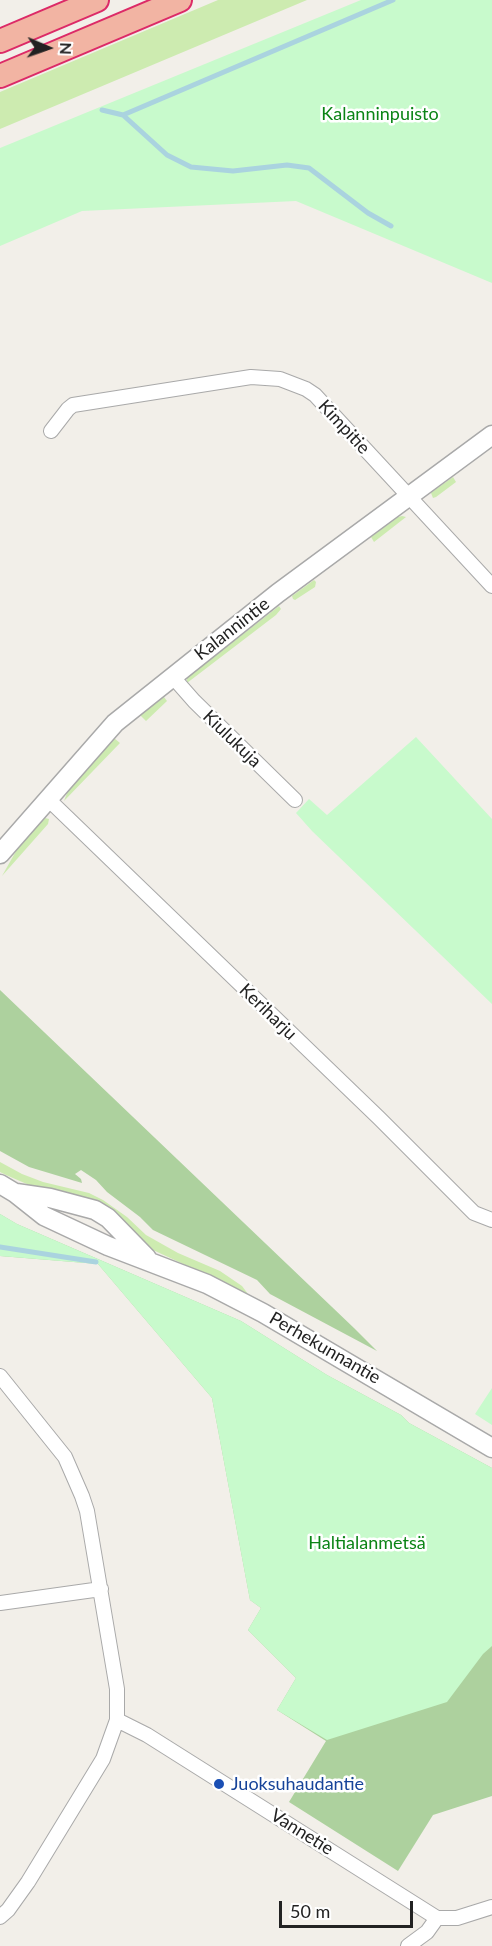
<!DOCTYPE html>
<meta charset="utf-8">
<style>
body{margin:0}
#map{position:relative;width:492px;height:1946px;overflow:hidden;background:#f2efe9;font-family:Lato,sans-serif}
canvas{display:block}
.north{position:absolute;left:18px;top:18px;width:60px;height:60px;-webkit-text-stroke:4px #fff;paint-order:stroke;rotate:92deg;font-size:16px;font-weight:700;line-height:24px;text-align:center;color:#222}
.north::after{content:'';display:block;margin:auto;width:21px;height:27px;background:#222;clip-path:polygon(50% 0,100% 100%,50% 72%,0 100%)}
.scale{position:absolute;left:279px;top:1901px;width:134px;height:27px;box-sizing:border-box;border:3px solid #222;border-top:0;padding-left:8px;font-size:18px;line-height:21px;white-space:nowrap;color:#222;-webkit-text-stroke:4px #fff;paint-order:stroke}
</style>
<div id="map">
<canvas width="492" height="1946"></canvas>
<div class="north">N</div>
<div class="scale">50 m</div>
</div>
<script>
const ctx = document.querySelector('canvas').getContext('2d');
ctx.lineJoin = 'round';
function fill(path, color) { ctx.fillStyle = color; ctx.fill(path, 'evenodd'); }
const toPath = rows => new Path2D(rows.map(r => 'M' + r).join(''));
function strokePath(path, color, width, dash) { ctx.strokeStyle = color; ctx.lineWidth = width; ctx.lineCap = dash ? 'butt' : 'round'; ctx.setLineDash(dash || []); ctx.stroke(path); }
function label(font, color, halo, rows, align = 'center') {
  ctx.font = font + ' Lato,sans-serif'; ctx.lineWidth = 5; ctx.setLineDash([]); ctx.textBaseline = 'middle'; ctx.strokeStyle = halo; ctx.fillStyle = color; for (const [text, x, y, turn = 0] of rows) {
    ctx.save(); ctx.translate(x, y); ctx.rotate((+turn || 0) * Math.PI / 180); ctx.textAlign = isNaN(turn) ? turn : align; if (halo) ctx.strokeText(text, 0, 0); ctx.fillText(text, 0, 0); ctx.restore();
  }
}
fill(toPath([
 [218,0,307,0,0,129,0,92],
 [453,477,456,482,436,497,433,498,431,493,432,492],
 [402,516,406,517,374,542,371,537,398,517],
 [314,580,316,582,315,587,295,600,293,599,292,596],
 [279,606,281,609,276,615,187,683,187,678],
 [164,697,167,701,146,721,140,715],
 [114,738,120,743,64,801,67,793,84,770],
 [45,818,49,819,48,824,2,876,20,844],
 [0,1162,22,1174,43,1182,89,1193,103,1200,127,1217,146,1235,178,1253,220,1271,242,1286,248,1294,153,1250,144,1243,36,1188,6,1175,0,1172]
]), '#cdebb0');
fill(toPath([
 [0,990,354,1328,377,1351,270,1294,257,1280,153,1230,140,1217,107,1192,96,1180,81,1170,75,1174,81,1179,82,1183,29,1167,0,1151],
 [0,1214,17,1224,241,1321,327,1375,401,1415,409,1423,492,1468,492,1796,433,1815,398,1871,289,1802,326,1741,277,1710,296,1678,248,1630,261,1608,250,1600,212,1398,98,1264,0,1256]
]), '#add19e');
fill(toPath([
 [361,0,492,0,492,283,296,201,82,211,0,246,0,148],
 [416,737,492,819,492,1004,312,831,296,813,309,799,327,815],
 [0,1214,17,1224,241,1321,327,1375,401,1415,409,1423,492,1468,492,1646,483,1654,447,1702,327,1740,277,1710,296,1678,248,1630,261,1608,250,1600,212,1398,98,1264,0,1256],
 [492,1388,492,1425,475,1414]
]), '#c8facc');
strokePath(toPath([
 [102,110,123,115,167,155,191,167,233,171,287,165,309,168,368,213,391,226],
 [123,115,393,0],
 [0,1247,96,1262]
]), '#aad3df', 5);
const minor = toPath([
 [51,431,68,409,73,405,251,377,280,379,306,389,315,395,492,586],
 [172,676,194,701,295,800],
 [48,799,379,1118,474,1213,492,1220],
 [0,1376,65,1457,82,1496,87,1511,117,1689,117,1720,103,1759,28,1882,8,1910,0,1917],
 [0,1603,101,1589],
 [117,1720,147,1735,437,1918,457,1918,492,1907],
 [408,1946,427,1932,437,1918]
]);
const tertiary = toPath([
 [0,854,115,723,278,593,492,435],
 [0,1184,15,1193,44,1216,108,1246,207,1284,263,1313,492,1448],
 [16,1193,50,1198,95,1210,108,1218,147,1258]
]);
const trunk = toPath([
 [0,41,97,0],
 [0,76,180,0]
]);
strokePath(minor, '#a9a9a9', 16);
strokePath(tertiary, '#a9a9a9', 21);
strokePath(trunk, '#dc2a67', 26);
strokePath(minor, '#fff', 14);
strokePath(tertiary, '#fff', 18);
strokePath(trunk, '#f2b4a3', 22);
for (const [x, y, r, color] of [
 [219,1784,6,"#1a4fb4"]
]) { const dot = new Path2D(); dot.arc(x, y, r, 0, 2 * Math.PI); ctx.fillStyle = color; ctx.fill(dot); strokePath(dot, '#fff', 2); }
label('18px', '#0c8416', '#fff', [
 ["Kalanninpuisto",380,114],
 ["Haltialanmetsä",367,1543]
]);
label('18px', '#222', '#fff', [
 ["Kimpitie",344,427,47],
 ["Kalannintie",232,629,-38],
 ["Kiulukuja",232,739,44],
 ["Keriharju",268,1012,44],
 ["Perhekunnantie",325,1348,30],
 ["Vannetie",302,1832,32]
]);
label('18px', '#164399', '#fff', [
 ["Juoksuhaudantie",231,1784]
], 'left');
</script>
